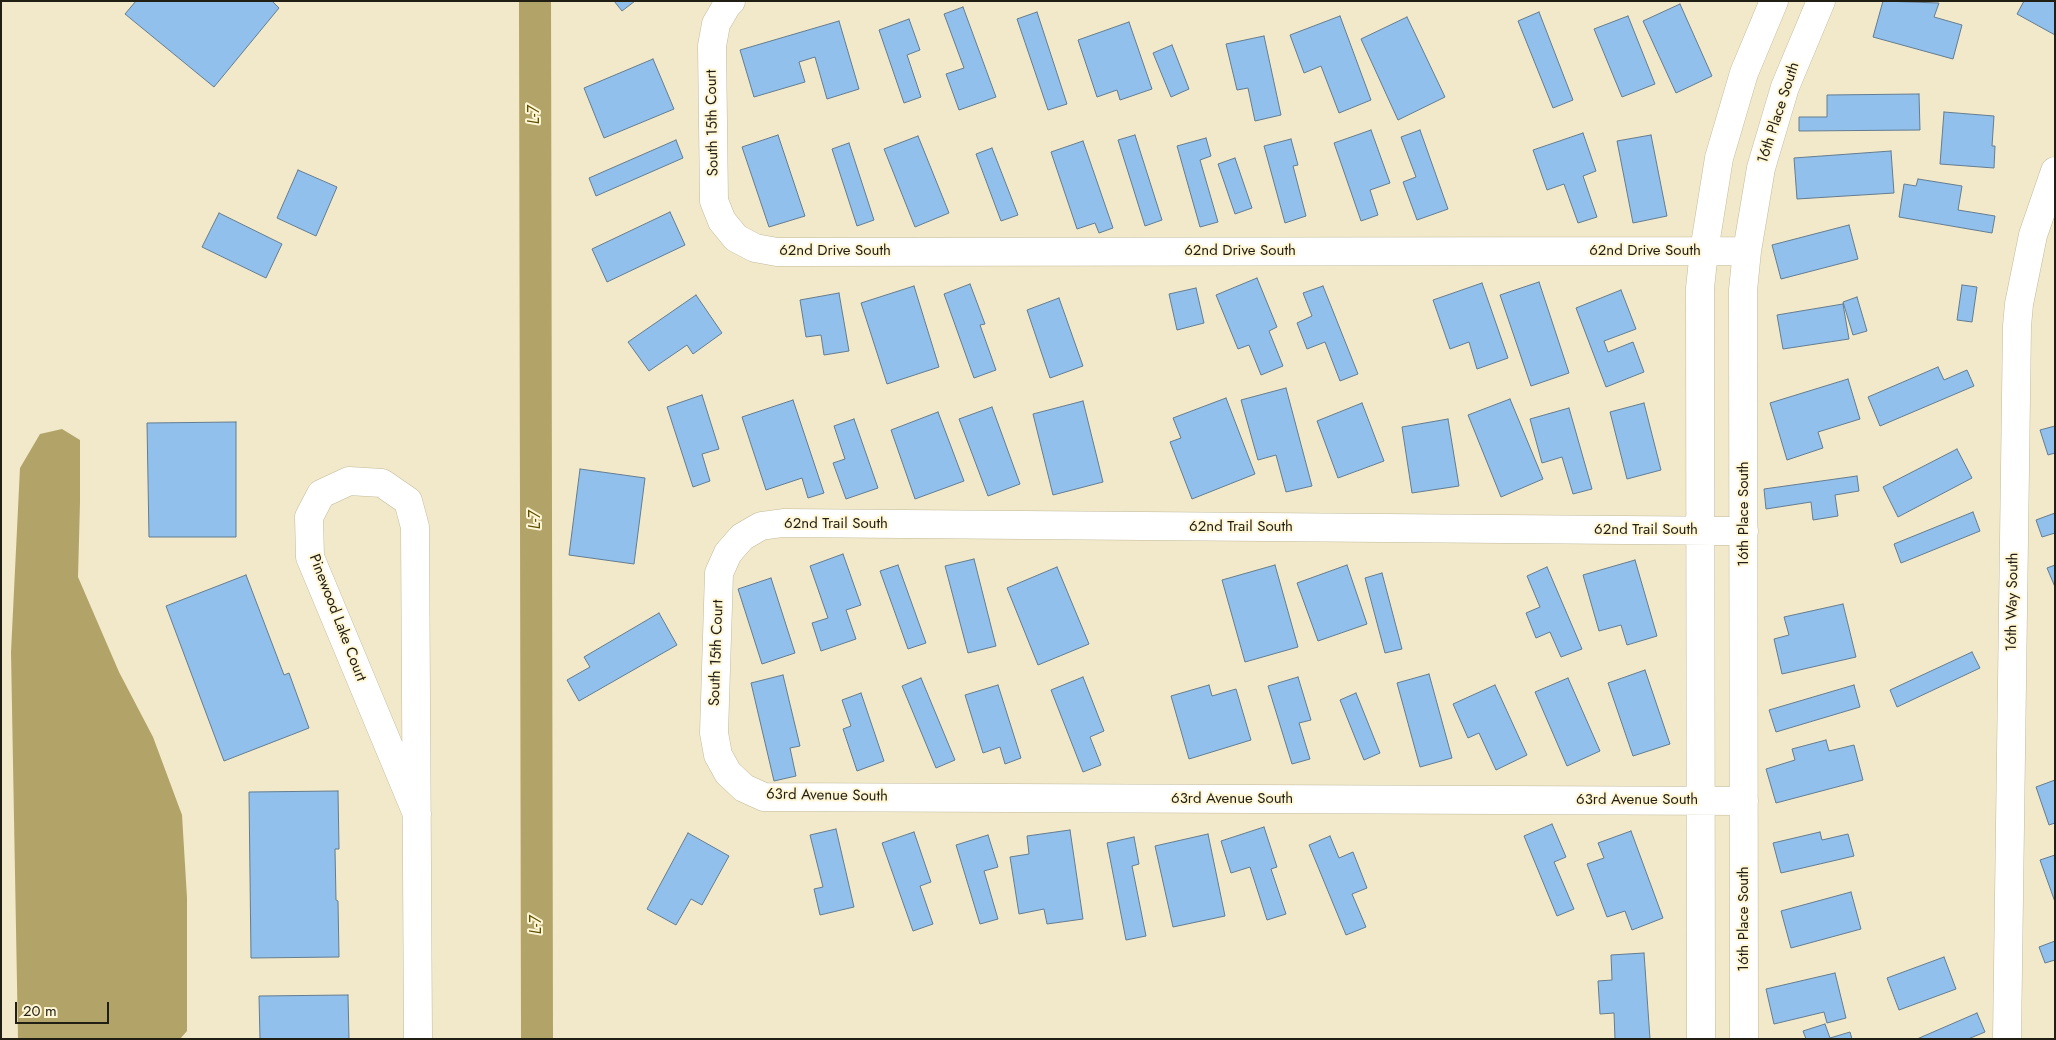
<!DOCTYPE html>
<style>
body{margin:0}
#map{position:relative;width:2056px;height:1040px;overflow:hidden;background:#f1e9c9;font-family:Jost,sans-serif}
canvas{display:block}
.frame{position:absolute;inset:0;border:2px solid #211e13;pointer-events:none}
.scale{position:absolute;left:15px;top:1002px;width:94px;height:22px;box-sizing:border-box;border:2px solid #211e13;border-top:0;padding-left:6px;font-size:15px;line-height:18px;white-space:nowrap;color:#211e13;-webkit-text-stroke:4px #fff6d6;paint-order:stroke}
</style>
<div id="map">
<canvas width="2056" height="1040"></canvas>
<div class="frame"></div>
<div class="scale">20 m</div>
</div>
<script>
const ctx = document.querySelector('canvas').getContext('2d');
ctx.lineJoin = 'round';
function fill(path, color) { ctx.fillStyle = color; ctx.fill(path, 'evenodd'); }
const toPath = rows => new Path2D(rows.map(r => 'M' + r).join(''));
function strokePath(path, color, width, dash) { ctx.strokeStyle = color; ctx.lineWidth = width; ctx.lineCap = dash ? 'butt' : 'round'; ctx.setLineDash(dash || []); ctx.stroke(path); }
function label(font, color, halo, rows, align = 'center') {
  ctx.font = font + ' Jost,sans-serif'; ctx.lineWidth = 4; ctx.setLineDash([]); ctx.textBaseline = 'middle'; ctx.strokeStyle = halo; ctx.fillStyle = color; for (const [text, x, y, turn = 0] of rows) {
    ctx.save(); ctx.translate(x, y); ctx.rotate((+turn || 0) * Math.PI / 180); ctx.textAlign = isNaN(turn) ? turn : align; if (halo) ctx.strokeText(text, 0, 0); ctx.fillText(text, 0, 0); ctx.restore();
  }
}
fill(toPath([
 [62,429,80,440,80,502,78,577,119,672,153,737,182,815,187,898,187,1031,180,1039,18,1039,11,652,20,468,40,434]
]), '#b2a368');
strokePath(toPath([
 [535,1,537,1039]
]), '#b2a368', 32);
const building = toPath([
 [136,1,272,1,279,8,214,87,125,14,136,1],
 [614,1,635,1,622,11,614,1],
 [1883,1,1939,3,1934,17,1962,25,1953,59,1873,37,1883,1],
 [2024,1,2055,1,2055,35,2017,14,2024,1],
 [1680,4,1712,76,1676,93,1643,21,1680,4],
 [963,7,996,97,959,110,946,74,964,68,944,14,963,7],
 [1037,12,1067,104,1048,110,1017,19,1037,12],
 [1539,12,1573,100,1553,108,1518,21,1539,12],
 [1340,16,1371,100,1339,113,1321,66,1304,73,1290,35,1340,16],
 [1628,16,1655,84,1622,97,1594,29,1628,16],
 [1407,17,1445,97,1398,120,1361,39,1407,17],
 [909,19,920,50,907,55,921,97,904,103,879,30,909,19],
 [839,21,859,89,827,99,815,57,799,62,805,82,754,97,740,50,839,21],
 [1129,22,1152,89,1120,100,1117,90,1097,97,1078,40,1129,22],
 [1264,36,1281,115,1255,121,1248,88,1237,90,1226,44,1264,36],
 [1172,45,1189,89,1171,97,1153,53,1172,45],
 [653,59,674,109,604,138,584,88,653,59],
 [1919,94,1920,130,1799,131,1799,117,1827,117,1827,95,1919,94],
 [1944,112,1994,116,1992,146,1995,146,1994,168,1940,164,1944,112],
 [1371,130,1390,183,1370,190,1378,215,1361,221,1334,143,1371,130],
 [1420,130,1448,209,1417,220,1403,182,1416,177,1401,137,1420,130],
 [1583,133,1596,171,1583,176,1597,217,1578,223,1564,184,1547,190,1533,150,1583,133],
 [778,135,805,216,769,227,742,147,778,135],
 [1135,135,1162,220,1145,226,1118,140,1135,135],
 [1651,135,1667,216,1633,223,1617,141,1651,135],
 [918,136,949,213,915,227,884,149,918,136],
 [1206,138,1211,156,1200,160,1218,222,1200,227,1177,146,1206,138],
 [1291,139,1298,165,1293,166,1306,216,1285,223,1264,146,1291,139],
 [676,140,683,158,596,196,589,178,676,140],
 [1083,141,1113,228,1099,233,1095,223,1077,229,1051,152,1083,141],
 [849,143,874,220,857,226,832,149,849,143],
 [992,148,1018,215,1001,221,976,154,992,148],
 [1891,151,1894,193,1797,199,1794,158,1891,151],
 [1235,158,1252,208,1235,214,1218,164,1235,158],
 [298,170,337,187,316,236,277,218,298,170],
 [1918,179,1962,186,1958,210,1995,216,1992,233,1899,217,1904,184,1916,186,1918,179],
 [670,212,685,245,607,282,592,249,670,212],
 [219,213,282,244,266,278,202,247,219,213],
 [1849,225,1858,259,1781,279,1772,245,1849,225],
 [1257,278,1277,327,1269,331,1283,366,1261,375,1249,345,1238,349,1216,295,1257,278],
 [1539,282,1569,373,1531,386,1500,295,1539,282],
 [1482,283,1508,358,1477,369,1469,342,1450,349,1433,300,1482,283],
 [970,284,985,324,980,325,996,370,974,378,944,294,970,284],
 [1962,285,1977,287,1972,322,1957,320,1962,285],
 [914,286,939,367,887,384,861,303,914,286],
 [1323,286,1358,374,1340,381,1325,342,1307,349,1297,323,1312,316,1303,293,1323,286],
 [1196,288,1204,323,1177,330,1169,294,1196,288],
 [1621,290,1636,329,1604,341,1608,352,1633,342,1644,372,1606,387,1576,308,1621,290],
 [839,293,849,351,824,355,821,335,806,337,800,300,839,293],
 [696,295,722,333,693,354,687,345,649,371,628,342,696,295],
 [1857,297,1867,331,1853,335,1843,302,1857,297],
 [1059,298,1083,366,1050,378,1027,310,1059,298],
 [1843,304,1849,339,1783,349,1777,315,1843,304],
 [1938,367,1944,380,1967,370,1974,386,1880,426,1868,397,1938,367],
 [1848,379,1860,419,1818,432,1823,448,1787,460,1770,403,1848,379],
 [1286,388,1312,486,1286,492,1276,455,1258,460,1241,400,1286,388],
 [702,395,719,449,702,454,710,481,693,487,667,407,702,395],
 [1226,398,1255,474,1192,499,1170,442,1181,438,1173,418,1226,398],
 [1510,399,1543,479,1501,497,1468,415,1510,399],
 [793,400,824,493,808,498,802,478,766,490,742,417,793,400],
 [1083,401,1103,482,1053,495,1033,414,1083,401],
 [1362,403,1384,461,1338,478,1317,421,1362,403],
 [1644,403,1661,470,1627,479,1610,412,1644,403],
 [992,407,1020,484,988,496,959,419,992,407],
 [1569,408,1592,489,1573,494,1562,457,1542,463,1530,419,1569,408],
 [938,412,964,481,915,499,891,430,938,412],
 [854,419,878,488,846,499,833,463,845,459,834,426,854,419],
 [1448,419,1459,486,1412,493,1402,427,1448,419],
 [236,422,236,537,149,537,147,423,236,422],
 [2055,426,2055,453,2048,455,2040,430,2055,426],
 [1957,449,1972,478,1898,517,1883,487,1957,449],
 [580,469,645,478,634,564,569,555,580,469],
 [1857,476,1859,491,1835,495,1838,516,1813,520,1811,502,1766,509,1764,489,1857,476],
 [1973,512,1980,531,1901,563,1894,544,1973,512],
 [2055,513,2055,533,2042,537,2036,520,2055,513],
 [843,554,861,605,846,610,856,639,821,651,812,623,828,618,810,566,843,554],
 [974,559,996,646,968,653,945,566,974,559],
 [1635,560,1657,636,1627,645,1621,625,1599,631,1583,575,1635,560],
 [898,565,926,643,908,649,880,571,898,565],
 [1275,565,1298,647,1245,662,1222,580,1275,565],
 [1347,565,1367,624,1318,641,1297,583,1347,565],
 [2055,565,2055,587,2047,568,2055,565],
 [1057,567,1089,644,1038,665,1007,588,1057,567],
 [1547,567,1582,649,1561,657,1550,632,1536,638,1526,613,1540,607,1527,576,1547,567],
 [1382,573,1402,649,1385,653,1365,578,1382,573],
 [246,575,284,675,289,673,309,728,224,761,166,606,246,575],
 [771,578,795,653,762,664,738,589,771,578],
 [1843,604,1856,657,1782,674,1774,639,1789,635,1784,617,1843,604],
 [659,613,677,645,579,701,567,680,590,667,584,657,659,613],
 [1972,652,1980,668,1897,707,1890,690,1972,652],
 [1645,670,1670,744,1633,756,1608,683,1645,670],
 [1429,674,1452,758,1420,767,1397,683,1429,674],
 [783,675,800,746,790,748,796,776,774,781,751,683,783,675],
 [1083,677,1104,731,1090,737,1101,765,1083,772,1051,690,1083,677],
 [1298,677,1311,720,1299,723,1310,759,1292,764,1268,686,1298,677],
 [921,678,955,760,936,768,902,686,921,678],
 [1568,678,1600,751,1567,766,1535,692,1568,678],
 [998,685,1021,758,1005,764,1000,747,983,753,965,695,998,685],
 [1209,685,1212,696,1236,689,1251,740,1189,759,1171,696,1209,685],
 [1495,685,1527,755,1496,770,1479,733,1468,738,1453,704,1495,685],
 [1854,685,1860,707,1776,732,1769,710,1854,685],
 [861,693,884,761,857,771,843,729,851,726,842,700,861,693],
 [1356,693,1380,753,1364,760,1340,700,1356,693],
 [1826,740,1829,751,1854,745,1863,780,1776,803,1766,769,1795,760,1792,749,1826,740],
 [2055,780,2055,823,2049,825,2036,787,2055,780],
 [338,791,339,849,335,849,336,900,338,901,339,957,251,958,249,792,338,791],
 [1552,824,1566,857,1554,862,1574,909,1557,916,1524,836,1552,824],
 [1264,827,1277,867,1271,869,1286,914,1267,920,1250,867,1231,873,1221,841,1264,827],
 [836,829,854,907,820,915,814,889,823,887,810,835,836,829],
 [1070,830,1083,919,1047,924,1044,909,1019,914,1010,857,1029,854,1027,836,1070,830],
 [1631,831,1663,918,1632,930,1625,911,1607,917,1587,864,1604,858,1598,843,1631,831],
 [914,832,931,882,920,886,933,924,913,931,882,843,914,832],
 [1820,832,1822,840,1848,834,1854,856,1781,873,1773,843,1820,832],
 [688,833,729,856,702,905,691,899,676,925,647,909,688,833],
 [1208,834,1225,916,1173,927,1155,846,1208,834],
 [988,835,998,867,984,871,998,919,980,924,956,845,988,835],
 [1330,836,1339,858,1353,852,1367,888,1352,894,1366,927,1346,935,1309,845,1330,836],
 [1134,837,1139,864,1132,866,1146,936,1126,940,1107,843,1134,837],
 [2055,855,2055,902,2040,860,2055,855],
 [1851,892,1861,929,1791,948,1781,911,1851,892],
 [2055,941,2055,960,2045,963,2039,947,2055,941],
 [1644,953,1650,1039,1615,1039,1614,1013,1600,1014,1598,981,1612,980,1611,955,1644,953],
 [1944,957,1956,989,1899,1010,1887,978,1944,957],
 [1835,973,1846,1018,1827,1023,1824,1012,1774,1024,1766,989,1835,973],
 [348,995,349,1039,260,1039,259,996,348,995],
 [1977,1013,1985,1032,1968,1039,1917,1039,1977,1013],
 [1825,1024,1830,1038,1850,1032,1852,1039,1806,1039,1803,1031,1825,1024]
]);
fill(building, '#90c0eb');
strokePath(building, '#647c91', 1);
const minor = toPath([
 [731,1,727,5,716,24,712,46,714,201,722,221,736,238,755,248,777,252,1747,251],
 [1744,531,783,523,761,526,742,537,728,553,719,573,714,733,718,755,728,773,744,788,764,797,1744,801],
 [417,814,310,557,309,517,321,494,349,481,382,483,408,501,415,527,418,1039],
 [1701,1039,1700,288,1704,251,1719,158,1744,73,1774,1],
 [1744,1039,1743,290,1747,251,1761,168,1785,87,1821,1],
 [2007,1039,2017,326,2019,304,2033,235,2055,171]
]);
strokePath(minor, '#c2ba9b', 29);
strokePath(minor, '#fff', 28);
label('15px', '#211e13', '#fff6d6', [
 ["16th Place South",1779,113,-72],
 ["South 15th Court",713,123,-91],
 ["62nd Drive South",835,251],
 ["62nd Drive South",1240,251],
 ["62nd Drive South",1645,251],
 ["16th Place South",1744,514,-90],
 ["62nd Trail South",836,524],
 ["62nd Trail South",1241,527],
 ["62nd Trail South",1646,530],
 ["16th Way South",2013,602,-89],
 ["Pinewood Lake Court",337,618,69],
 ["South 15th Court",717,653,-88],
 ["63rd Avenue South",827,796,1],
 ["63rd Avenue South",1232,799],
 ["63rd Avenue South",1637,800],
 ["16th Place South",1744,919,-90]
]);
label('italic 16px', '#5e4e00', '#fff6d6', [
 ["L-7",535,115,-90],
 ["L-7",536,520,-90],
 ["L-7",537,925,-90]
]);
</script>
